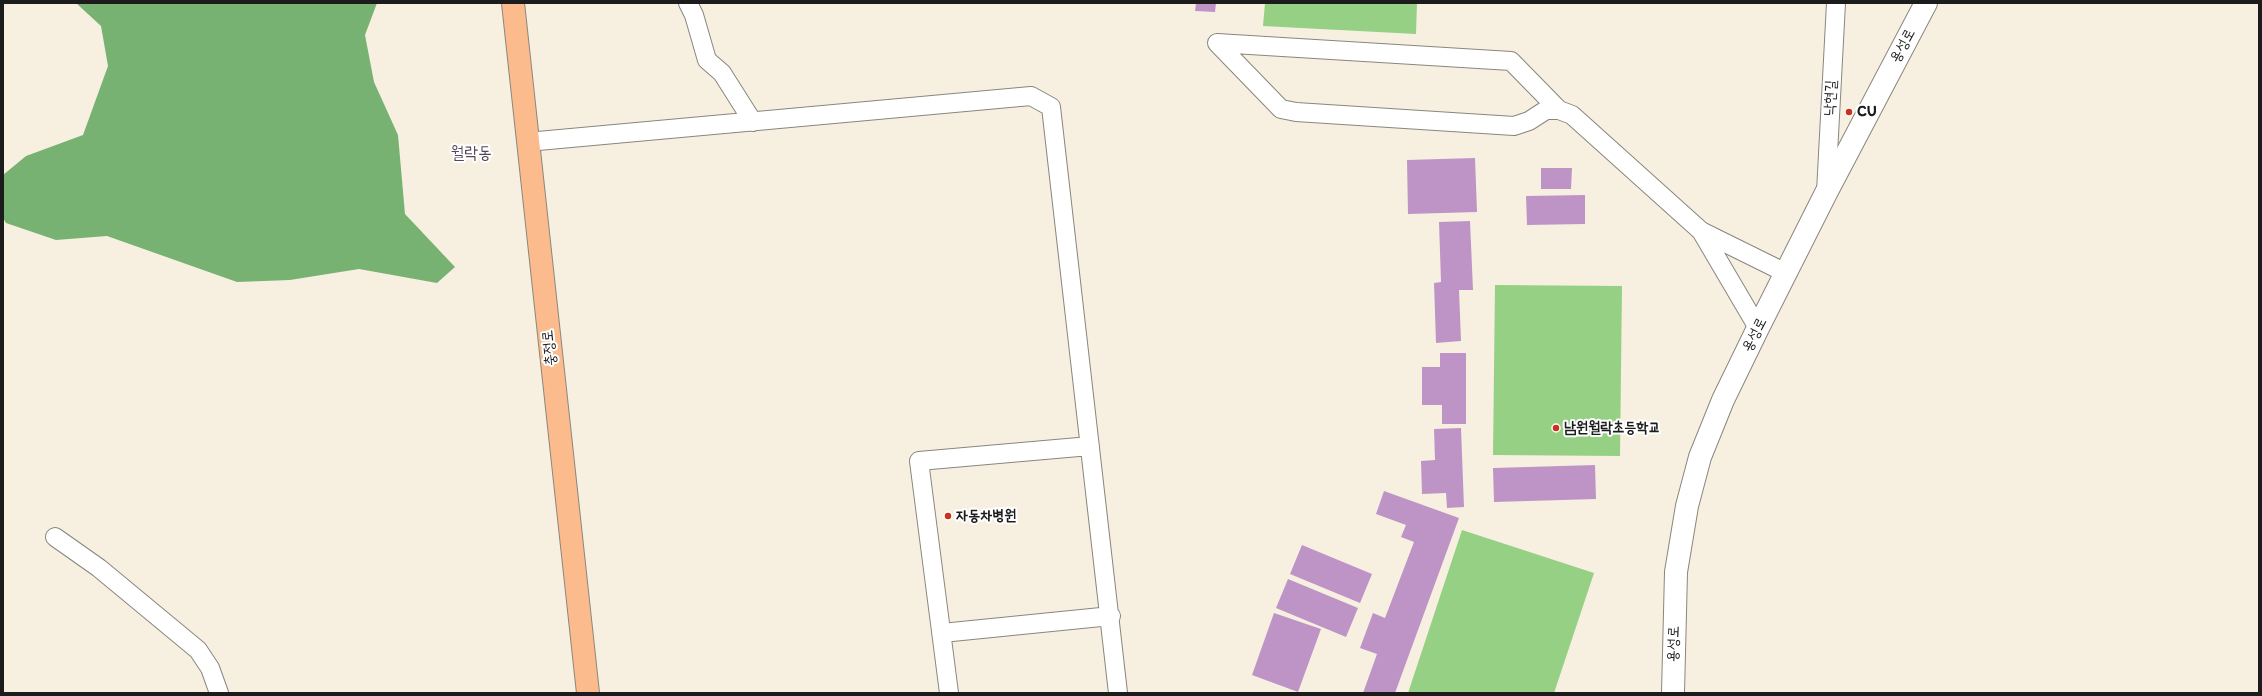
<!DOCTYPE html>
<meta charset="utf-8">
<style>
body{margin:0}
#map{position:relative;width:2262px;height:696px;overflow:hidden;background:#f7f0e0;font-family:Itim,sans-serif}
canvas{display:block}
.frame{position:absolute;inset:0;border:4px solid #1c1c1c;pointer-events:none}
</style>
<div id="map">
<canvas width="2262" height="696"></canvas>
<div class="frame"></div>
</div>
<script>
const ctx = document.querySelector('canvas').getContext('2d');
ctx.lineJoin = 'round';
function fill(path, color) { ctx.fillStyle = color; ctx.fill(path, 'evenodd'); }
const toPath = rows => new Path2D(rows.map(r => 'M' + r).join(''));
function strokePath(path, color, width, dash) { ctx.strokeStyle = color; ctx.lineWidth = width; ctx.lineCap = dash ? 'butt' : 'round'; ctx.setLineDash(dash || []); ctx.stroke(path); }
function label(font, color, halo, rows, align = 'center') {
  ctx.font = font + ' Itim,"Poor Story",sans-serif'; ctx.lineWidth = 4; ctx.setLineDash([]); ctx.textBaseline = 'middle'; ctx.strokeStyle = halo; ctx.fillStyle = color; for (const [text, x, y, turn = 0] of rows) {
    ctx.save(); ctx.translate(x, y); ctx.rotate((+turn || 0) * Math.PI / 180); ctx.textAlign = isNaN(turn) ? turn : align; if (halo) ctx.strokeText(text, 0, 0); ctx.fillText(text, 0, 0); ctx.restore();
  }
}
fill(toPath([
 [1265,3,1417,3,1416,34,1263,26],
 [1495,285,1622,286,1620,456,1493,455],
 [1462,530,1594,573,1554,693,1408,693]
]), '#95d084');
fill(toPath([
 [76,3,377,3,365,35,374,82,398,135,405,214,455,267,437,283,359,269,290,280,237,282,107,236,56,240,6,223,3,218,3,175,26,156,83,135,108,66,101,26]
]), '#78b272');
fill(toPath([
 [1196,3,1216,3,1215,12,1195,11],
 [1475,158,1477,212,1408,214,1407,160],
 [1541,168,1572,168,1571,189,1541,189],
 [1585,195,1585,224,1527,225,1526,196],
 [1470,221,1473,290,1459,290,1461,341,1436,343,1434,283,1441,282,1439,222],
 [1440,353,1466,353,1466,424,1442,424,1442,405,1422,405,1422,367,1440,367],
 [1461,428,1464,507,1447,508,1446,493,1422,494,1421,461,1435,460,1434,429],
 [1595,465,1596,499,1494,502,1493,468],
 [1384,491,1459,518,1395,693,1363,693,1377,654,1360,648,1373,613,1385,618,1414,542,1401,537,1406,525,1376,514],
 [1302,545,1372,574,1360,603,1290,574],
 [1288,579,1358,608,1346,637,1276,608],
 [1274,613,1321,629,1298,692,1252,675]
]), '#be94c7');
const minor = toPath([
 [688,3,694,15,707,60,722,73,753,122],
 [1559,110,1511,61,1217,43,1281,109,1296,112,1514,126,1529,121,1546,110,1559,110,1572,115,1701,231],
 [527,142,1031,96,1051,107,1118,693],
 [1826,192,1836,3],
 [1758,328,1701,231,1786,273],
 [55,537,99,568,198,650,210,668,219,693],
 [942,633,1111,616],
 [949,693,919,461,1090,446]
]);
const tertiary = toPath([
 [1673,693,1676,572,1687,506,1700,457,1723,400,1758,328,1826,193,1926,3]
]);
const primary = toPath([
 [513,3,588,693]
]);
strokePath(minor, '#8a867e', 20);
strokePath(tertiary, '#8a867e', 24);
strokePath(primary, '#8a867e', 24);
strokePath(minor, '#fff', 18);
strokePath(tertiary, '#fff', 22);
strokePath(primary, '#fbbb8c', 22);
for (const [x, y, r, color] of [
 [1849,112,4,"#c8321e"],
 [1556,428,4,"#c8321e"],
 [948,516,4,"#c8321e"]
]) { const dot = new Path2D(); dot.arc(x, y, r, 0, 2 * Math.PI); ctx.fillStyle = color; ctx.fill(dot); strokePath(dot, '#fff', 1.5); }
label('15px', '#1c1c1c', '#fff', [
 ["용성로",1903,46,-62],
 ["낙현길",1831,98,-87],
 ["용성로",1755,335,-63],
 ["충정로",550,348,-96],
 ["용성로",1674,644,-88]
]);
label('bold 15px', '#1c1c1c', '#fff', [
 ["CU",1857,112],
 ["남원월락초등학교",1564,428],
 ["자동차병원",956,516]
], 'left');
label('17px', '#554658', '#fff', [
 ["월락동",471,154]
]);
</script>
